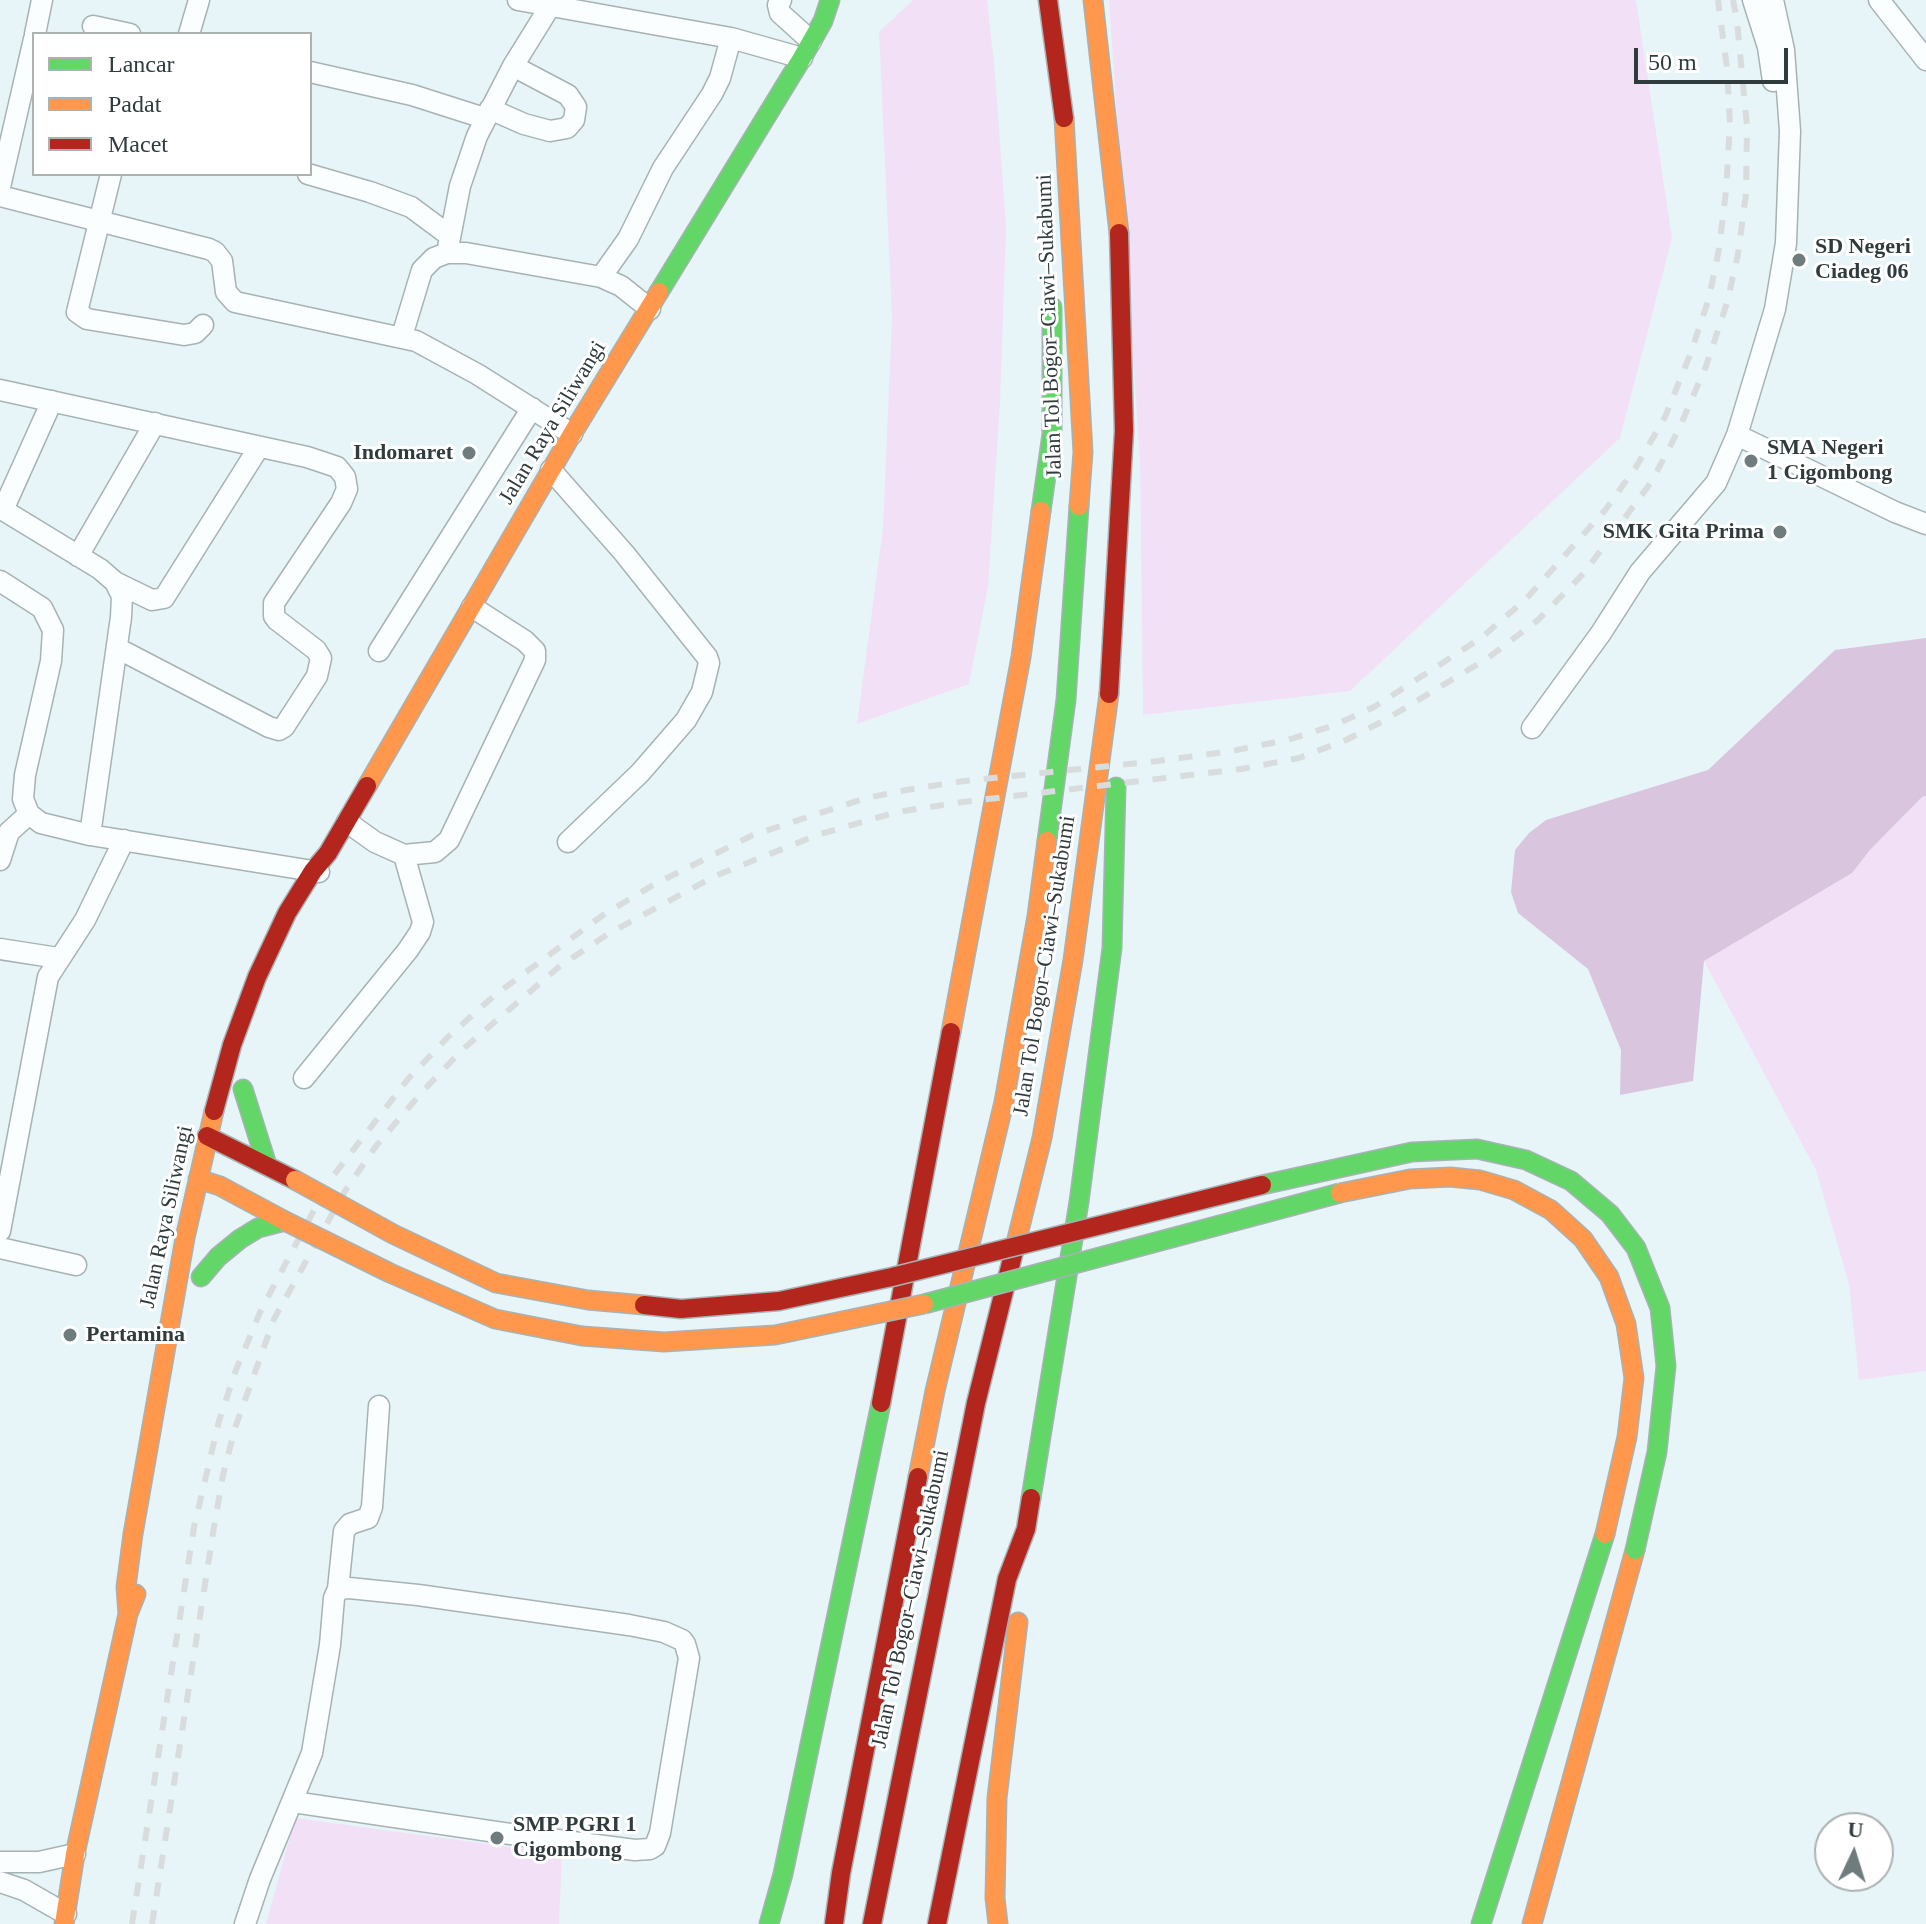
<!DOCTYPE html>
<meta charset="utf-8">
<style>
body{margin:0}
#map{position:relative;width:1926px;height:1924px;overflow:hidden;background:#e7f5f8;font-family:"Times New Roman",serif}
canvas{display:block}
.legend{position:absolute;left:32px;top:32px;width:280px;height:144px;box-sizing:border-box;background:#fff;border:2px solid #acb1b1;margin:0;padding:10px 14px;list-style:none;font-size:24px;color:#2f3b3d}
.legend li{display:flex;align-items:center;gap:16px;height:40px}
.legend b{width:40px;border:2px solid #acb1b1}
.north{position:absolute;left:1814px;top:1812px;width:80px;height:80px;box-sizing:border-box;background:#fff;border:2px solid #acb1b1;border-radius:50%;rotate:4deg;font-size:22px;font-weight:700;line-height:32px;text-align:center;color:#2f3b3d}
.north::after{content:'';display:block;margin:auto;width:28px;height:36px;background:#6f7c7e;clip-path:polygon(50% 0,100% 100%,50% 72%,0 100%)}
.scale{position:absolute;left:1634px;top:48px;width:154px;height:36px;box-sizing:border-box;border:4px solid #2f3b3d;border-top:0;padding-left:10px;font-size:24px;line-height:28px;white-space:nowrap;color:#2f3b3d;-webkit-text-stroke:6px #fff;paint-order:stroke}
</style>
<div id="map">
<canvas width="1926" height="1924"></canvas>
<ul class="legend">
<li><b style="height:10px;background:#63d668"></b>Lancar</li>
<li><b style="height:10px;background:#ff974d"></b>Padat</li>
<li><b style="height:10px;background:#b3261e"></b>Macet</li>
</ul>
<div class="north">U</div>
<div class="scale">50 m</div>
</div>
<script>
const ctx = document.querySelector('canvas').getContext('2d');
ctx.lineJoin = 'round';
function fill(path, color) { ctx.fillStyle = color; ctx.fill(path, 'evenodd'); }
const toPath = rows => new Path2D(rows.map(r => 'M' + r).join(''));
function strokePath(path, color, width, dash) { ctx.strokeStyle = color; ctx.lineWidth = width; ctx.lineCap = dash ? 'butt' : 'round'; ctx.setLineDash(dash || []); ctx.stroke(path); }
function label(font, color, halo, rows, align = 'center') {
  ctx.font = font + ' "Times New Roman",serif'; ctx.lineWidth = 6; ctx.setLineDash([]); ctx.textBaseline = 'middle'; ctx.strokeStyle = halo; ctx.fillStyle = color; for (const [text, x, y, turn = 0] of rows) {
    ctx.save(); ctx.translate(x, y); ctx.rotate((+turn || 0) * Math.PI / 180); ctx.textAlign = isNaN(turn) ? turn : align; if (halo) ctx.strokeText(text, 0, 0); ctx.fillText(text, 0, 0); ctx.restore();
  }
}
fill(toPath([
 [913,0,987,0,995,73,1006,227,1000,403,988,587,969,684,857,724,883,528,892,317,879,32],
 [1109,0,1636,0,1672,238,1620,438,1350,691,1143,715,1140,461],
 [1926,796,1926,1371,1859,1380,1849,1284,1816,1170,1704,961,1852,873,1870,850,1922,797],
 [295,1818,562,1854,559,1924,266,1924]
]), '#f2e1f6');
fill(toPath([
 [1926,638,1926,796,1922,797,1870,850,1852,873,1704,961,1693,1081,1620,1095,1621,1050,1588,969,1518,913,1511,892,1515,850,1529,833,1546,820,1708,770,1835,650]
]), '#dac5de');
const street = toPath([
 [518,0,731,38,802,58],
 [781,0,778,5,780,13,811,41],
 [1753,0,1768,47,1773,81],
 [1879,0,1926,60],
 [93,26,130,34],
 [35,34,42,0],
 [189,34,199,0],
 [310,72,412,95,484,118],
 [490,109,524,124,550,131,567,128,574,120,576,107,568,95,513,66],
 [111,174,77,312,87,319,184,335,195,333,203,325],
 [308,174,370,192,411,207,450,236],
 [0,187,34,39],
 [0,196,209,249,215,252,222,261,226,292,235,302,416,341,477,374,572,434],
 [447,253,460,186,477,136,513,66,554,0],
 [601,277,628,239,663,168,712,94,720,78,731,38],
 [402,336,422,270,434,258,447,253,466,253,601,277,621,286,650,309],
 [0,390,307,457,337,467,345,477,347,489,341,503,274,603,274,616,277,620,316,650,321,658,317,676,284,727,279,730,269,727,117,648],
 [1737,435,1895,512,1926,524],
 [551,470,624,553,707,657,709,663,702,692,686,720,640,773,568,842],
 [0,508,100,569,115,582,122,596,121,617,90,835],
 [3,510,52,401],
 [78,556,155,423],
 [0,581,42,608,53,630,51,661,25,775,23,799,29,814,41,823,90,835,319,872],
 [115,582,152,600,164,598,259,447],
 [379,651,532,408],
 [1532,728,1601,633,1640,572,1716,483,1737,435,1775,309,1786,243,1790,131,1784,50,1773,0],
 [347,822,375,842,404,855,435,852,449,840,535,660,535,651,525,641,472,607],
 [0,860,9,832,29,814],
 [0,949,58,958],
 [304,1078,408,950,420,932,423,922,404,855],
 [0,1231,48,977,85,920,124,840],
 [0,1248,76,1265],
 [338,1589,344,1531,350,1524,368,1518,372,1507,379,1406],
 [0,1862,39,1862,75,1854],
 [0,1882,24,1890,66,1914],
 [245,1924,260,1879,312,1753,330,1645,334,1598,338,1589,349,1588,418,1595,629,1625,664,1632,682,1640,685,1644,689,1658,660,1833,655,1846,650,1849,635,1850,503,1833,293,1802]
]);
const fast = toPath([
 [659,292,802,58,823,21,830,0],
 [1041,511,1052,434,1052,307],
 [1047,841,1066,700,1079,506],
 [243,1089,267,1165],
 [201,1277,218,1257,240,1239,258,1228,285,1221],
 [1031,1498,1079,1202,1112,948,1116,787],
 [769,1924,783,1874,881,1403],
 [1481,1924,1605,1534]
]);
const slow = toPath([
 [1093,0,1119,233],
 [1064,118,1083,452,1079,506],
 [367,786,572,434,659,292],
 [951,1032,1021,657,1041,511],
 [198,1179,220,1186,285,1221],
 [1014,1251,1042,1138,1073,960,1109,694],
 [918,1477,935,1391,1004,1102,1037,916,1047,841],
 [128,1614,126,1587,133,1534,185,1238,214,1111],
 [64,1924,75,1854,128,1614,136,1594],
 [998,1924,995,1898,997,1798,1018,1622],
 [1532,1924,1635,1550]
]);
const jam = toPath([
 [1048,0,1064,118],
 [1109,694,1124,431,1119,233],
 [214,1111,232,1045,257,977,287,913,313,871,328,853,367,786],
 [207,1136,295,1180],
 [881,1403,951,1032],
 [834,1924,841,1873,918,1477],
 [872,1924,976,1403,1014,1251],
 [937,1924,1007,1579,1026,1529,1031,1498]
]);
strokePath(street, '#a7b2b5', 23);
strokePath(fast, '#a7b2b5', 21);
strokePath(slow, '#a7b2b5', 21);
strokePath(jam, '#a7b2b5', 21);
strokePath(street, '#fbfefe', 20);
strokePath(fast, '#63d668', 18);
strokePath(slow, '#ff974d', 18);
strokePath(jam, '#b3261e', 18);
strokePath(toPath([
 [132,1924,194,1527,219,1421,236,1370,261,1310,330,1180,408,1079,449,1036,495,995,603,915,655,884,753,835,866,798,906,790,964,781,1158,761,1232,751,1291,739,1335,725,1374,707,1481,638,1526,599,1606,509,1636,467,1665,417,1690,355,1709,298,1719,249,1726,191,1730,124,1727,68,1718,0],
 [152,1924,213,1533,223,1475,235,1428,274,1319,345,1191,376,1146,422,1092,462,1050,560,966,608,934,715,876,817,835,897,812,963,802,1241,769,1299,758,1346,740,1385,720,1488,658,1538,620,1584,573,1652,481,1679,429,1706,366,1727,303,1738,254,1746,194,1747,126,1737,21,1733,0]
]), '#d8dcdd', 6, [14, 14]);
const fastBridge = toPath([
 [1262,1185,1412,1152,1477,1149,1526,1160,1571,1181,1610,1214,1636,1248,1660,1308,1666,1366,1657,1452,1635,1550],
 [924,1304,1340,1193]
]);
const slowBridge = toPath([
 [295,1180,393,1234,496,1283,588,1300,644,1305],
 [1340,1193,1410,1179,1450,1177,1480,1180,1514,1190,1551,1210,1583,1239,1609,1277,1626,1324,1634,1378,1627,1437,1605,1534],
 [285,1221,390,1273,495,1319,582,1336,664,1342,775,1335,924,1304]
]);
const jamBridge = toPath([
 [644,1305,681,1309,779,1301,892,1277,1262,1185]
]);
strokePath(fastBridge, '#a7b2b5', 21, []);
strokePath(slowBridge, '#a7b2b5', 21, []);
strokePath(jamBridge, '#a7b2b5', 21, []);
strokePath(fastBridge, '#63d668', 18);
strokePath(slowBridge, '#ff974d', 18);
strokePath(jamBridge, '#b3261e', 18);
for (const [x, y, r, color] of [
 [1799,260,8,"#6f7c7e"],
 [469,453,8,"#6f7c7e"],
 [1751,461,8,"#6f7c7e"],
 [1780,532,8,"#6f7c7e"],
 [70,1335,8,"#6f7c7e"],
 [497,1838,8,"#6f7c7e"]
]) { const dot = new Path2D(); dot.arc(x, y, r, 0, 2 * Math.PI); ctx.fillStyle = color; ctx.fill(dot); strokePath(dot, '#fff', 3); }
label('bold 22px', '#2f3b3d', '#fff', [
 ["SD Negeri",1815,247],
 ["Ciadeg 06",1815,272],
 ["SMA Negeri",1767,448],
 ["1 Cigombong",1767,473],
 ["Indomaret",453,453,"right"],
 ["SMK Gita Prima",1764,532,"right"],
 ["Pertamina",86,1335],
 ["SMP PGRI 1",513,1825],
 ["Cigombong",513,1850]
], 'left');
label('22px', '#2f3b3d', '#fff', [
 ["Jalan Tol Bogor–Ciawi–Sukabumi",1050,326,-92],
 ["Jalan Raya Siliwangi",553,423,-59],
 ["Jalan Tol Bogor–Ciawi–Sukabumi",1045,966,-81],
 ["Jalan Raya Siliwangi",167,1217,-78],
 ["Jalan Tol Bogor–Ciawi–Sukabumi",911,1599,-78]
]);
</script>
